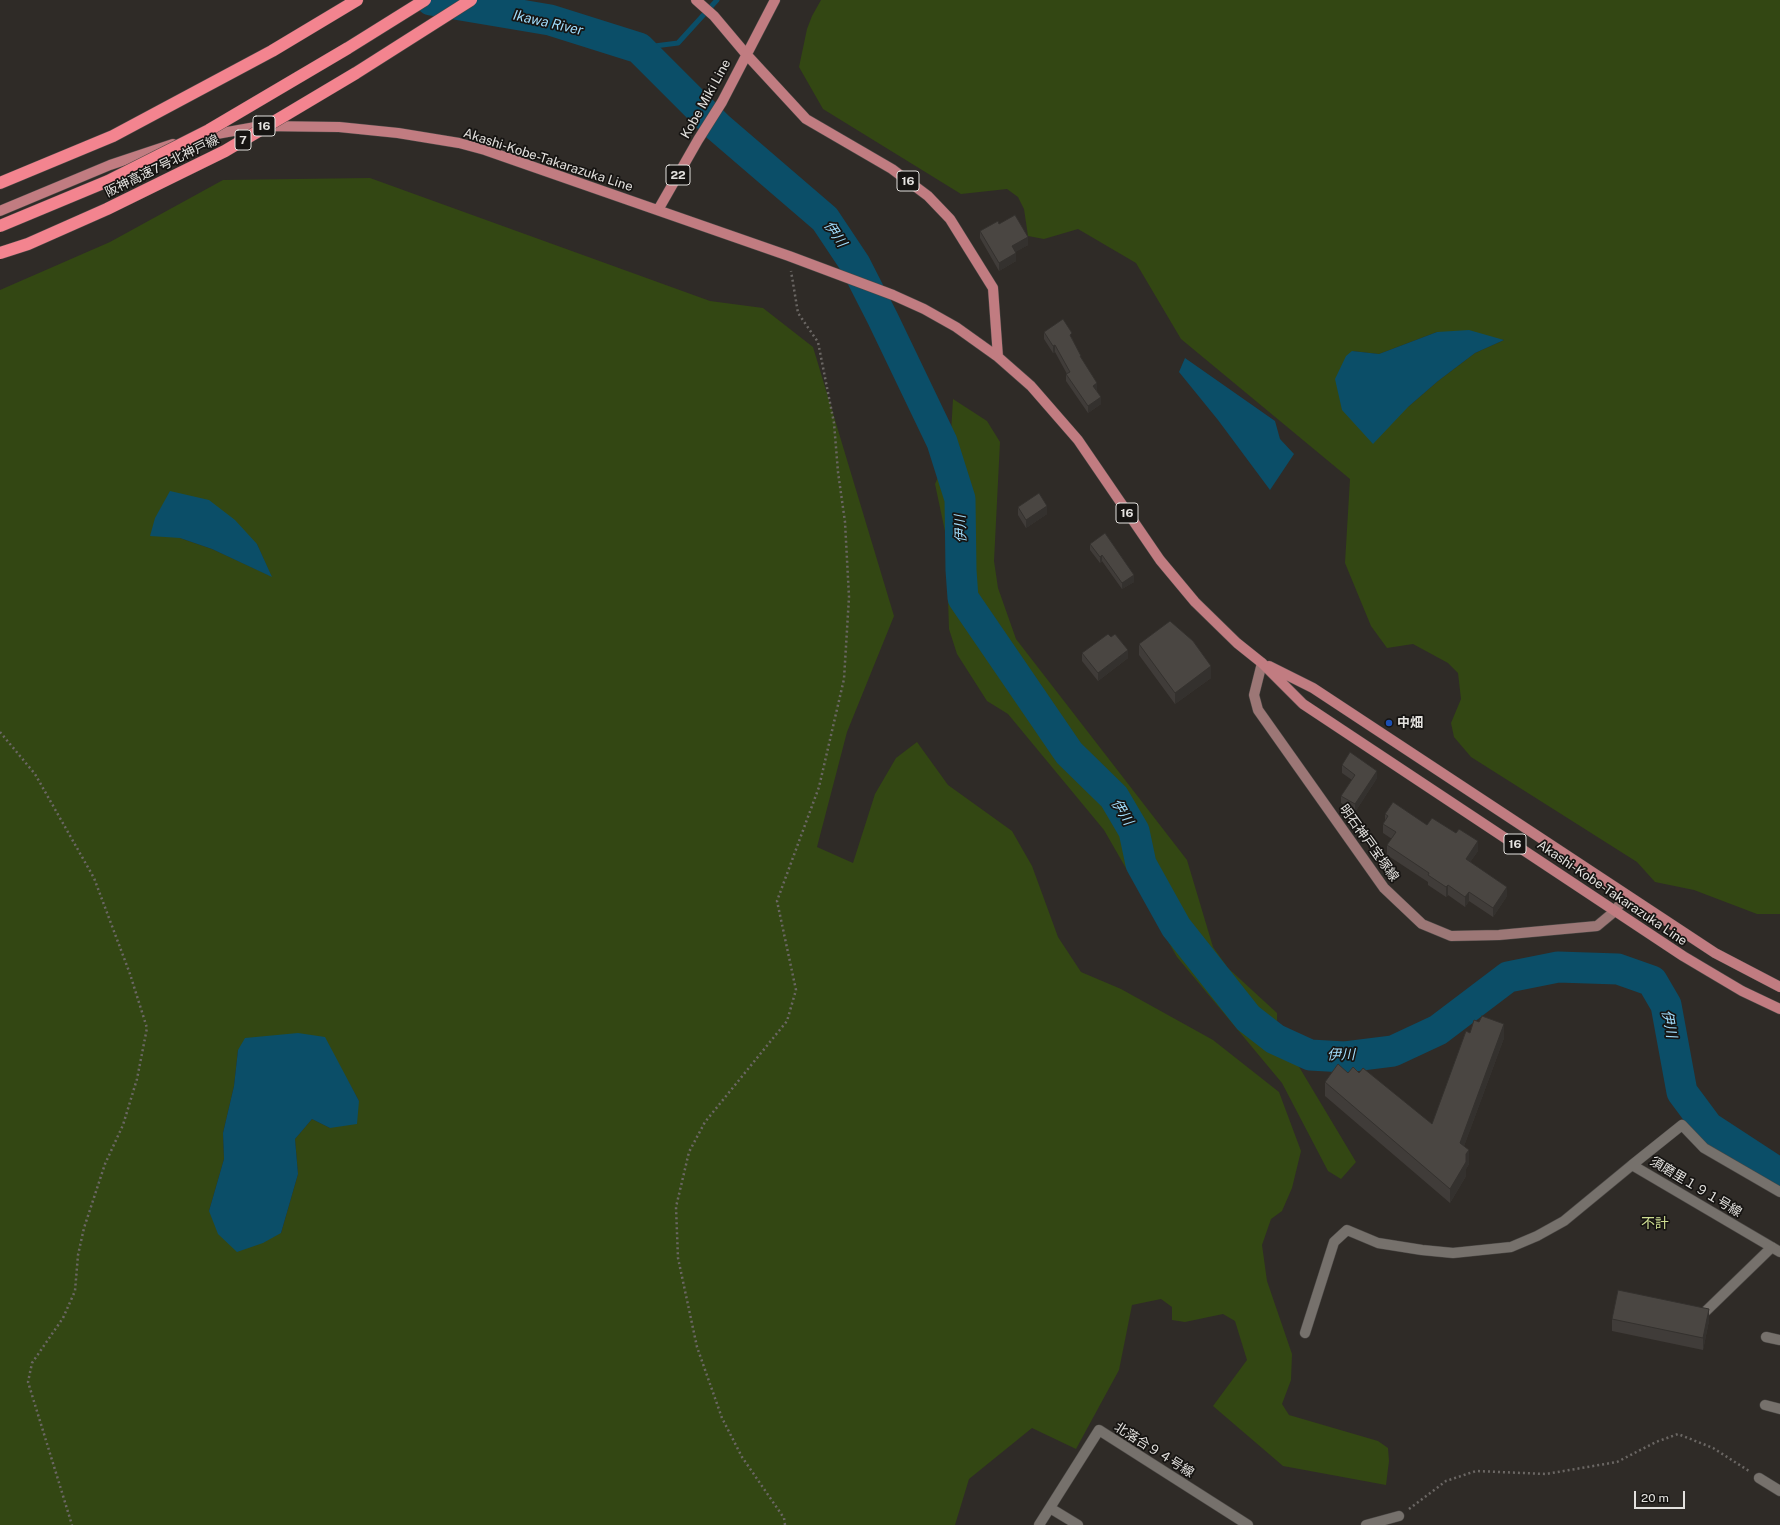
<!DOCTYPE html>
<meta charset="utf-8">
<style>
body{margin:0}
#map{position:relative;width:1780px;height:1525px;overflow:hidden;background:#2f2b27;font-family:"Public Sans",sans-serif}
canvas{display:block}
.scale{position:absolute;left:1634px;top:1491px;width:51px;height:18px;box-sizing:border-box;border:2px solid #e3e1de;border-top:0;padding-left:5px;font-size:12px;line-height:14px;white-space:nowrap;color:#e3e1de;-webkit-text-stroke:3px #161412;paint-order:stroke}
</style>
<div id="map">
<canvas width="1780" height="1525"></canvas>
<div class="scale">20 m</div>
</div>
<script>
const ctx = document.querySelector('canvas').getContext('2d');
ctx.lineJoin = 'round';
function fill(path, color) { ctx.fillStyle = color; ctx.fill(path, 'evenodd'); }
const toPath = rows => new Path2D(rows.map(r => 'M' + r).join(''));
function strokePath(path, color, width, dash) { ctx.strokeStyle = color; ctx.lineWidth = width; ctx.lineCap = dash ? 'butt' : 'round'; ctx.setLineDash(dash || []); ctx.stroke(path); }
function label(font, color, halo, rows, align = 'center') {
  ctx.font = font + ' "Public Sans","Noto Sans JP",sans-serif'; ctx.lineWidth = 3.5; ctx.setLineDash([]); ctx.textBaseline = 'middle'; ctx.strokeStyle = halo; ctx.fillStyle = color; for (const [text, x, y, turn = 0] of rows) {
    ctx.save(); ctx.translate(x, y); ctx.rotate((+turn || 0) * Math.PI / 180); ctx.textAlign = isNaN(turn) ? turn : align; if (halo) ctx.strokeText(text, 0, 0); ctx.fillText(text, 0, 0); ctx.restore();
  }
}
fill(toPath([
 [821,0,1780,0,1780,914,1757,914,1694,890,1655,882,1637,862,1471,757,1454,737,1451,723,1461,699,1458,673,1448,663,1413,644,1387,648,1371,626,1345,563,1350,479,1181,339,1136,263,1078,229,1044,239,1028,236,1024,209,1018,197,1007,189,961,194,823,109,799,67,807,29,812,16],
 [1437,332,1504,340,1475,353,1438,381,1408,407,1352,351,1379,354],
 [370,178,710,301,763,308,813,347,894,616,847,732,817,847,853,863,875,794,896,758,917,742,948,785,1012,831,1032,866,1058,937,1081,972,1121,989,1213,1040,1279,1092,1301,1151,1292,1188,1282,1211,1271,1219,1262,1245,1267,1281,1292,1354,1291,1380,1282,1404,1289,1415,1378,1441,1388,1448,1389,1461,1386,1485,1283,1466,1213,1406,1247,1360,1235,1321,1223,1314,1185,1322,1172,1320,1172,1307,1161,1299,1132,1305,1119,1370,1076,1449,1032,1428,969,1479,955,1525,0,1525,0,290,110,242,223,180],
 [180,538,257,544,271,576,212,549],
 [238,1050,348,1081,359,1101,330,1128,312,1119,295,1139,298,1174,281,1233,209,1211,224,1159,223,1133,234,1086],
 [953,399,987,421,1000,442,994,561,998,588,1016,639,1187,860,1213,947,1228,968,1277,1013,1277,1030,1356,1162,1341,1179,1328,1171,1282,1083,1177,957,1104,830,1008,714,987,701,957,654,949,629,946,536,935,484,950,450]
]), '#334713');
fill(toPath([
 [1469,330,1504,340,1475,353,1438,381,1408,407,1373,444,1342,410,1335,379,1346,356,1352,351,1379,354,1437,332],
 [1185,358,1275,421,1280,439,1294,454,1270,490,1218,420,1179,372],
 [170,491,209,500,235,520,257,544,272,577,212,549,180,538,150,536,155,518],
 [298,1033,325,1037,359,1101,357,1124,330,1128,312,1119,295,1139,298,1174,281,1233,263,1243,237,1252,218,1234,209,1211,224,1159,223,1133,234,1086,238,1050,245,1038]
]), '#0b4e68');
strokePath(toPath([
 [639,48,678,43,717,0]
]), '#0b4e68', 5);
strokePath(toPath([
 [431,0,550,20,639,48,718,127,825,219,855,264,883,319,942,442,960,499,961,570,963,598,1069,753,1114,797,1134,831,1141,864,1176,927,1248,1018,1275,1039,1310,1055,1345,1057,1393,1051,1438,1030,1508,977,1558,967,1618,969,1652,981,1666,1005,1682,1092,1708,1127,1780,1174]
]), '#0b4e68', 31);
const street = toPath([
 [1780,1192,1704,1148,1682,1125,1632,1165,1780,1252],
 [1706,1311,1772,1247],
 [1305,1333,1334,1242,1347,1230,1378,1243,1422,1250,1453,1253,1511,1247,1537,1236,1564,1221,1632,1165],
 [1766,1337,1780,1340],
 [1765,1405,1780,1409],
 [1759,1478,1780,1491],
 [1050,1508,1078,1525],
 [1039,1525,1099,1430,1248,1525],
 [1366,1525,1399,1516]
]);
const secondary = toPath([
 [1262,663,1254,695,1258,710,1384,888,1422,924,1451,936,1499,935,1597,926,1615,911,1626,895]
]);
const primary = toPath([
 [696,0,714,16,746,54,806,119,892,169,928,196,950,219,993,288,998,357],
 [200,137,261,126,339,127,398,133,459,143,485,150,789,256,893,295,924,309,956,327,998,357,1031,386,1078,440,1160,560,1195,602,1237,643,1262,663,1303,704,1683,956,1742,991,1780,1009],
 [658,210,698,140,722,102,775,0],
 [0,211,110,165,173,144],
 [1269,666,1313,688,1715,953,1780,987]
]);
const highway = toPath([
 [0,183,113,136,272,51,357,0]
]);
strokePath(street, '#4c4946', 11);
strokePath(secondary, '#4c4946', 11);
strokePath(primary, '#4c4946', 11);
strokePath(highway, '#4c4946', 13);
strokePath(toPath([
 [0,732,35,774,94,878,130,974,147,1028,137,1079,123,1125,105,1164,84,1228,78,1255,75,1291,63,1318,32,1363,28,1382,72,1525],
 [1409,1509,1446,1481,1476,1471,1546,1474,1617,1462,1656,1442,1678,1434,1713,1448,1749,1471],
 [785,1525,784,1518,742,1457,722,1418,697,1347,678,1258,676,1207,689,1152,705,1122,787,1021,796,990,777,901,819,787,844,679,849,597,845,522,838,472,834,423,818,342,798,313,791,271]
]), '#6b6764', 2.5, [2, 3]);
strokePath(street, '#76716c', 10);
strokePath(secondary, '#9c7776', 10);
strokePath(primary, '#c17c81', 10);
strokePath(highway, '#f3848f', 12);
const highwayBridge = toPath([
 [0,226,108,181,209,130,348,48,425,0],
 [0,253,28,244,107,209,225,151,356,73,471,0]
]);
strokePath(highwayBridge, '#4c4946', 13, []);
strokePath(highwayBridge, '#f3848f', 12);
fill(toPath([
 [999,224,1028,245,1015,252,1016,261,999,271,980,238,980,231],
 [1044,332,1072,338,1081,358,1097,390,1097,391,1101,404,1088,413,1066,381,1066,374,1067,374,1055,352,1053,353,1044,339],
 [1018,507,1047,514,1026,528,1018,515],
 [1090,544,1134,582,1122,589,1102,561,1100,563,1090,550],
 [1111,637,1128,658,1098,681,1082,661,1082,653],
 [1139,644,1211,678,1175,704,1139,655],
 [1342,765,1377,778,1355,812,1341,803,1341,796,1352,780,1342,773],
 [1385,814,1427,825,1478,851,1470,862,1507,896,1493,917,1469,901,1465,907,1448,895,1446,897,1428,885,1428,882,1387,855,1387,845,1392,839,1383,833,1383,824,1385,821],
 [1470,1033,1504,1038,1464,1146,1469,1164,1466,1169,1466,1176,1450,1203,1325,1096,1325,1082,1348,1073,1359,1073,1432,1124],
 [1612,1319,1709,1321,1703,1350,1612,1331]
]), '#403c39');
fill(toPath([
 [1028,237,1028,245,1012,254,1012,246],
 [1016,253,1016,261,999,271,999,263],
 [1055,345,1055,352,1053,353,1053,346],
 [1097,383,1097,390,1093,393,1093,386],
 [1101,397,1101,404,1088,413,1088,406],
 [1047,506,1047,514,1026,528,1026,520],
 [1102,555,1102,561,1100,563,1100,557],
 [1134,575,1134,582,1122,589,1122,583],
 [1128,650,1128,658,1098,681,1098,673],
 [1211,666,1211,678,1175,704,1175,693],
 [1377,771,1377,778,1355,812,1355,804],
 [1478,841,1478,851,1466,868,1466,859],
 [1448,885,1448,895,1446,897,1446,887],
 [1507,887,1507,896,1493,917,1493,908],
 [1469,892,1469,901,1465,907,1465,897],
 [1504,1024,1504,1038,1460,1157,1460,1143],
 [1469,1150,1469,1164,1466,1169,1466,1176,1450,1203,1450,1189,1466,1154],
 [1709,1309,1709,1321,1703,1350,1703,1338]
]), '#34312e');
const building = toPath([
 [1015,215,1028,237,1012,246,1016,253,999,263,980,231,998,221,999,224,1015,215],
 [1063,319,1072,333,1070,335,1081,356,1080,356,1097,383,1093,386,1101,397,1088,406,1066,374,1070,372,1055,345,1053,346,1044,332,1063,319],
 [1039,493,1047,506,1026,520,1018,507,1039,493],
 [1105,533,1134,575,1122,583,1102,555,1100,557,1090,544,1105,533],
 [1170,621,1193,641,1211,666,1175,693,1139,644,1170,621],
 [1108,634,1111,637,1115,634,1128,650,1098,673,1082,653,1108,634],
 [1350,752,1377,771,1355,804,1341,796,1355,775,1342,765,1350,752],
 [1393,802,1427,825,1432,818,1456,833,1459,829,1478,841,1466,859,1507,887,1493,908,1469,892,1465,897,1448,885,1446,887,1428,875,1429,873,1387,845,1396,832,1383,824,1388,816,1385,814,1393,802],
 [1482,1016,1504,1024,1460,1143,1469,1150,1466,1154,1466,1162,1450,1189,1325,1082,1338,1064,1348,1073,1353,1067,1359,1073,1363,1068,1432,1124,1466,1031,1470,1033,1474,1020,1479,1022,1482,1016],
 [1618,1290,1709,1309,1703,1338,1612,1319,1618,1290]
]);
fill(building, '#4a4642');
strokePath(building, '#34312e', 1);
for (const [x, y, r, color] of [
 [1389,723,4,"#1a4fb4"]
]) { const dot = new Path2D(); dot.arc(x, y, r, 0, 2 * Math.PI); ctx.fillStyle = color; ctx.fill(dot); strokePath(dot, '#161412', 1.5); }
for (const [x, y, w] of [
 [264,126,22],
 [243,140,16],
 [678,175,24],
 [908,181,22],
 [1127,513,22],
 [1515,844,22]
]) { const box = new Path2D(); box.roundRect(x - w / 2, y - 10, w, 20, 3); ctx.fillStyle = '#161412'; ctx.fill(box); strokePath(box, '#e3e1de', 1); }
label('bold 12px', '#e3e1de', null, [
 ["16",264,126],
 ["7",243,140],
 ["22",678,175],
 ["16",908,181],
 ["16",1127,513],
 ["16",1515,844]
]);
label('13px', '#e3e1de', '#161412', [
 ["Kobe Miki Line",706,99,-61],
 ["Akashi-Kobe-Takarazuka Line",548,160,18],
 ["阪神高速7号北神戸線",162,166,-26],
 ["明石神戸宝塚線",1369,843,54],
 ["Akashi-Kobe-Takarazuka Line",1612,893,34],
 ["須磨里１９１号線",1696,1187,31],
 ["北落合９４号線",1154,1450,32]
]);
label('bold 13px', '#e3e1de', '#161412', [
 ["中畑",1397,723]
], 'left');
label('italic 14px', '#a1ddfc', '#161412', [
 ["Ikawa River",548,23,13],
 ["伊川",835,234,55],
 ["伊川",961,529,-92],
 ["伊川",1122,812,58],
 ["伊川",1669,1024,79],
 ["伊川",1341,1055,-1]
]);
label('14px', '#d0df93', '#161412', [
 ["不計",1655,1224]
]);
</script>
